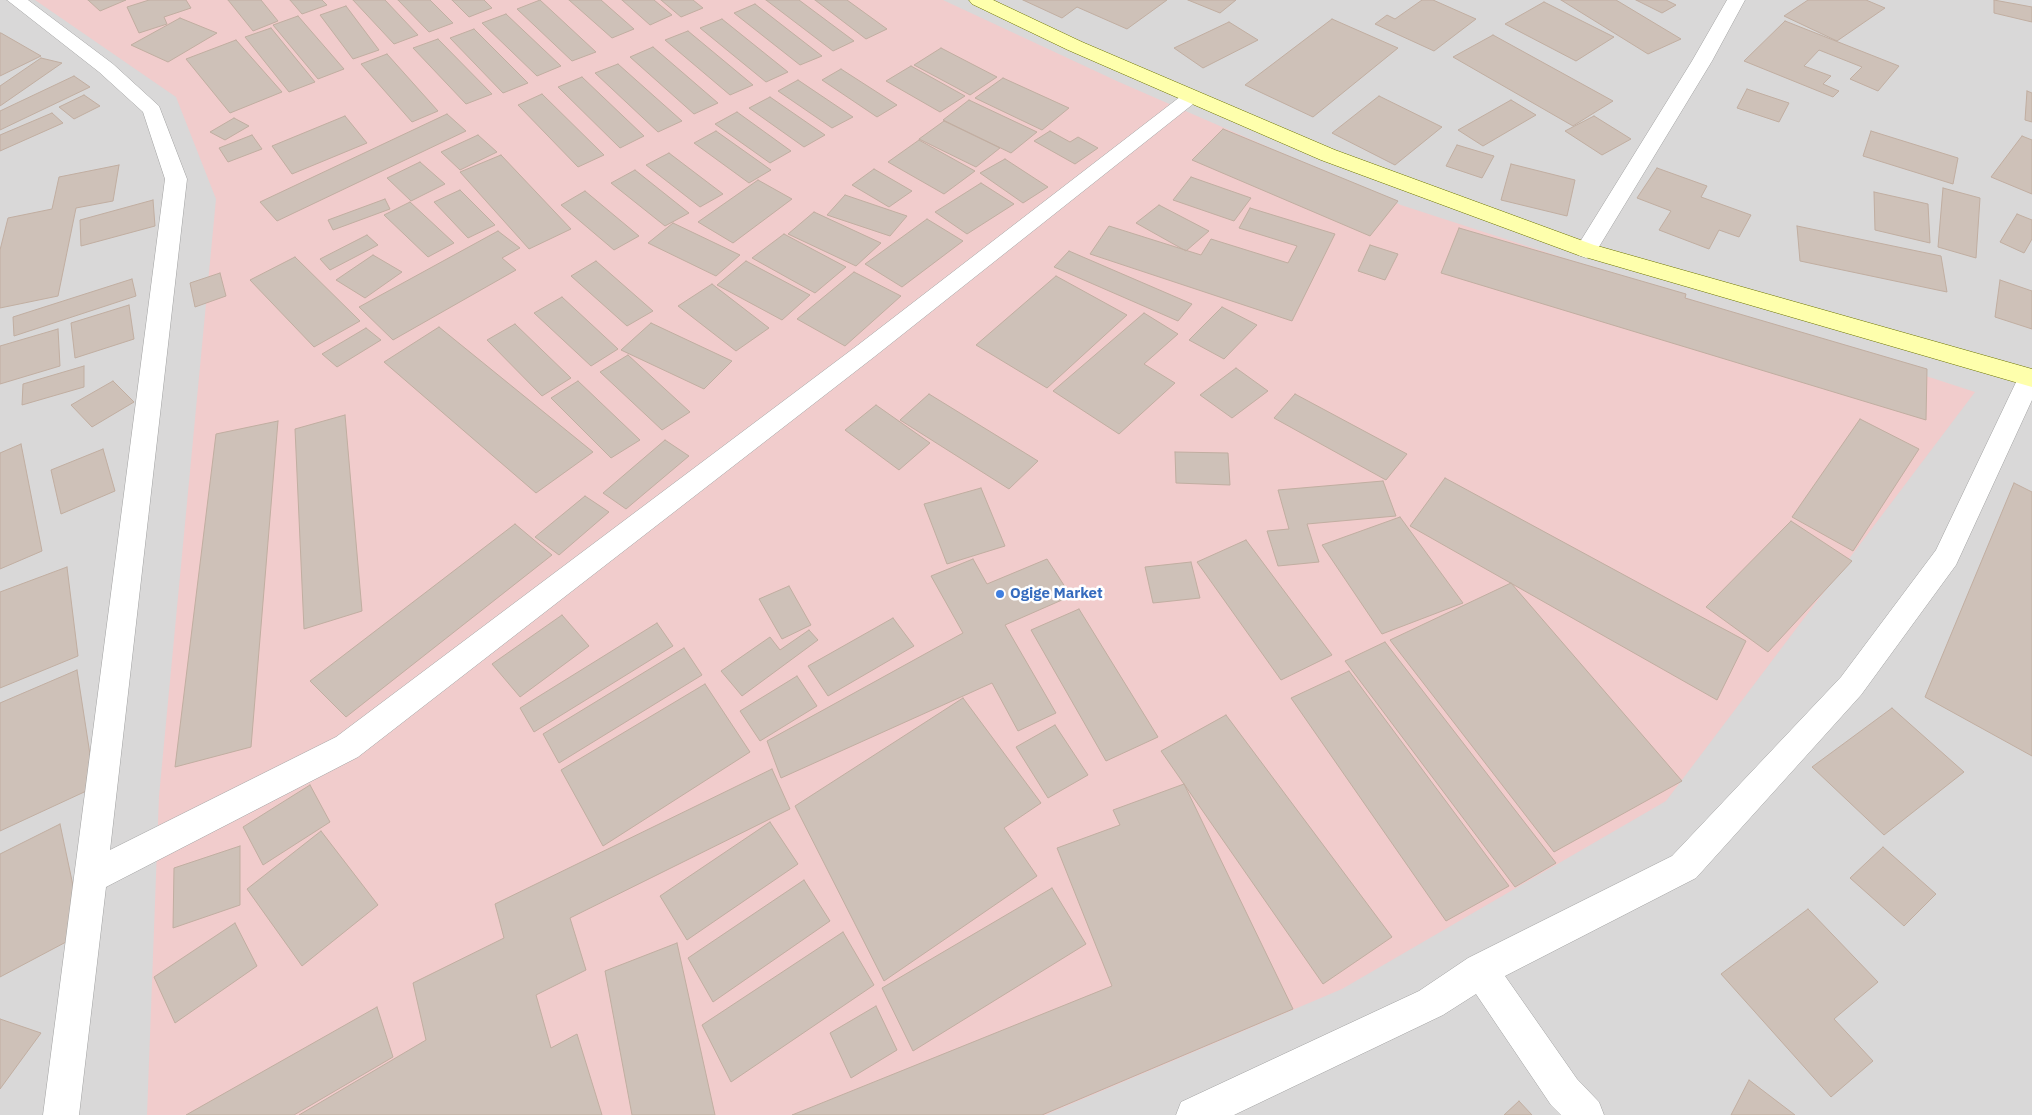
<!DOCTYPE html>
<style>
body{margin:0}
canvas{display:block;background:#eee9df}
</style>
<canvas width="2032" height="1115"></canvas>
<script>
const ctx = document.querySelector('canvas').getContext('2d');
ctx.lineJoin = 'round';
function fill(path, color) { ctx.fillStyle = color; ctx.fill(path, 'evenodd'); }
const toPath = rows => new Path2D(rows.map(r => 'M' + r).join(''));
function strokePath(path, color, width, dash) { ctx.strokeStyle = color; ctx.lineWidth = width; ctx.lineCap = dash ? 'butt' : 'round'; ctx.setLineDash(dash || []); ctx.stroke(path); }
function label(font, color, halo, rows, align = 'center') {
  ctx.font = font + ' "IBM Plex Sans",sans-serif'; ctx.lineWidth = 5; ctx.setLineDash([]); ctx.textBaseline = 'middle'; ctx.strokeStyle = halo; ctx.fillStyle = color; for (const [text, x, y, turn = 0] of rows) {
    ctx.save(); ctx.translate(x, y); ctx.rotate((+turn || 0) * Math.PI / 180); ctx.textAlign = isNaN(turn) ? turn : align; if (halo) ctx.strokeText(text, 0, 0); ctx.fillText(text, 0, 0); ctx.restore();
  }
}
fill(toPath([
 [0,0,2032,0,2032,1115,0,1115]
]), '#d9d8d8');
fill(toPath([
 [35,0,943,0,1119,82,1401,205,1975,392,1666,801,1342,989,1045,1115,147,1115,159,796,216,199,176,97]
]), '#f1cccc');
const building = toPath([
 [88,0,126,0,100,11,88,0],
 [149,0,186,0,191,8,164,17,167,24,139,33,127,7,149,0],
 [228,0,261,0,278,21,253,31,228,0],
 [290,0,322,0,327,5,302,14,290,0],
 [353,0,385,0,418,35,394,44,353,0],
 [398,0,430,0,453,23,429,32,398,0],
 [452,0,484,0,492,8,469,17,452,0],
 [540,0,596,52,572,61,517,9,540,0],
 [569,0,601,0,634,29,612,38,569,0],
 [622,0,654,0,672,15,650,25,622,0],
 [661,0,693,0,703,8,681,17,661,0],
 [766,0,799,0,854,41,833,51,766,0],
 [815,0,847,0,887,29,866,39,815,0],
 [1023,0,1167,0,1127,29,1077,7,1062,18,1023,0],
 [1188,0,1236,0,1220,13,1188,0],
 [1422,0,1433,0,1476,19,1434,51,1375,24,1387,15,1395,19,1422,0],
 [1561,0,1616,0,1681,39,1648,54,1561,0],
 [1636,0,1666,0,1676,5,1662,13,1636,0],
 [1808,0,1866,0,1885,8,1837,41,1784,16,1808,0],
 [1994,0,2032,7,2032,22,1994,13,1994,0],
 [1544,2,1614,37,1576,61,1505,24,1544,2],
 [755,4,822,56,800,65,734,13,755,4],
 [346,6,379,50,353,59,320,15,346,6],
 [506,14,561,66,537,76,482,23,506,14],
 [298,16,344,69,318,79,273,25,298,16],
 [180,18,217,33,168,62,131,45,180,18],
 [722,19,788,72,766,82,700,28,722,19],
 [1332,19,1398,48,1313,117,1245,85,1332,19],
 [1785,21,1899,66,1878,91,1850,79,1862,67,1819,50,1804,66,1831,76,1823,84,1839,91,1833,97,1744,61,1785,21],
 [1229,22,1258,40,1203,68,1174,48,1229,22],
 [271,28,315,82,289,92,245,37,271,28],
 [474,29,528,83,503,93,450,38,474,29],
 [688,31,753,85,730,95,665,40,688,31],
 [0,33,1,33,41,56,0,76,0,33],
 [1493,35,1613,101,1573,126,1453,57,1493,35],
 [438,39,492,94,466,104,413,48,438,39],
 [236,40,282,92,230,113,186,59,236,40],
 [653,47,718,103,694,114,630,57,653,47],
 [941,48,997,77,970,95,914,65,941,48],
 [387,54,438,111,412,122,361,64,387,54],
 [41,58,62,63,0,106,0,86,41,58],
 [618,64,682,121,658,132,595,73,618,64],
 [911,66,965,96,940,112,886,81,911,66],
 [841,69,897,105,877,117,822,80,841,69],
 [74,76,90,87,0,130,0,111,74,76],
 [582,77,644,136,620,148,558,87,582,77],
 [1003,78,1069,108,1042,130,975,98,1003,78],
 [798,80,853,117,832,128,778,91,798,80],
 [1747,89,1789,103,1779,122,1737,108,1747,89],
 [2027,91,2032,93,2032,122,2025,120,2027,91],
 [542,94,604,155,578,167,518,105,542,94],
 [84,95,100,106,74,119,59,107,84,95],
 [1379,96,1442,127,1395,165,1332,133,1379,96],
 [770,97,825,135,804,147,749,108,770,97],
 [969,100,1037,132,1011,153,943,120,969,100],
 [1511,100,1536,115,1483,146,1458,130,1511,100],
 [737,112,791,151,770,163,715,124,737,112],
 [52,113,63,123,0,151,0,135,52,113],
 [447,114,466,131,277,221,260,202,447,114],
 [345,116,367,143,292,174,272,146,345,116],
 [1594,116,1631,139,1602,155,1565,131,1594,116],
 [234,118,249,126,225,140,210,132,234,118],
 [944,121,1000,148,976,167,919,139,944,121],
 [1223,129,1398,201,1370,236,1192,160,1223,129],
 [716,131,771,170,749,183,694,143,716,131],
 [1050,131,1070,142,1078,137,1098,148,1075,164,1034,141,1050,131],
 [1871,131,1958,158,1953,184,1863,156,1871,131],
 [252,135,262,149,228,162,219,148,252,135],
 [478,135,497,152,460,170,441,152,478,135],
 [2022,136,2032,140,2032,194,1991,177,2022,136],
 [919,140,975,171,944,194,888,162,919,140],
 [1457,145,1494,156,1482,178,1446,166,1457,145],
 [669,153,723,194,700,207,646,165,669,153],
 [501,155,571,229,529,249,460,172,501,155],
 [1005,159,1048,187,1023,203,980,173,1005,159],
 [420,162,445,184,411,201,387,178,420,162],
 [1511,164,1575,180,1567,216,1501,200,1511,164],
 [119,165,113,201,76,208,58,296,0,308,0,250,8,218,52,209,59,177,119,165],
 [1657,168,1707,186,1701,197,1751,215,1739,237,1719,230,1709,249,1659,230,1671,211,1637,198,1657,168],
 [874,169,912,191,889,207,852,185,874,169],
 [635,170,689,213,665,226,611,183,635,170],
 [1191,177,1251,198,1234,221,1173,200,1191,177],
 [758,180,792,199,733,243,698,222,758,180],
 [981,183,1014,204,967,234,935,212,981,183],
 [1943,188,1980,198,1976,258,1938,247,1943,188],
 [460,190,495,225,468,238,434,202,460,190],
 [585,191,639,236,614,250,561,205,585,191],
 [1874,192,1928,204,1930,243,1875,230,1874,192],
 [845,195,907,216,890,236,827,215,845,195],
 [385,199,390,209,333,230,328,220,385,199],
 [153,200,155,226,81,246,80,220,153,200],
 [410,202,454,243,428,257,384,215,410,202],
 [1159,205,1209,231,1186,251,1136,223,1159,205],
 [1250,208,1335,234,1292,321,1090,254,1109,226,1201,255,1211,239,1288,263,1297,246,1239,228,1250,208],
 [814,212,881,243,856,266,788,234,814,212],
 [2017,214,2032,220,2032,239,2024,253,2000,242,2017,214],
 [927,219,963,241,902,287,865,264,927,219],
 [673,223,740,255,716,276,648,243,673,223],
 [1797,226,1941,256,1947,292,1800,261,1797,226],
 [1459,228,1686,294,1685,298,1927,369,1926,420,1441,273,1459,228],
 [498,231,520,248,502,258,516,270,393,340,359,307,498,231],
 [784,234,846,267,815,293,752,258,784,234],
 [367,235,378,245,330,270,320,259,367,235],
 [1370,245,1398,254,1385,280,1358,271,1370,245],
 [1069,251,1192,304,1178,321,1054,267,1069,251],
 [373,255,402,272,365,298,336,280,373,255],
 [295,257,360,321,314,347,250,280,295,257],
 [596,261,653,311,627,326,571,276,596,261],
 [746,261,810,295,782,320,717,285,746,261],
 [854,272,901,296,845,346,797,319,854,272],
 [220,273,226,296,195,307,190,283,220,273],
 [1056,276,1127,315,1047,388,976,345,1056,276],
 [132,279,136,296,14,336,13,317,132,279],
 [2000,280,2032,291,2032,329,1995,317,2000,280],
 [712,284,769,328,736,351,678,306,712,284],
 [562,297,618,349,591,366,534,313,562,297],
 [129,305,134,339,75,358,71,323,129,305],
 [1222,307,1257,325,1224,359,1189,340,1222,307],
 [1144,313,1178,334,1144,364,1175,383,1119,434,1053,391,1144,313],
 [651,323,732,361,704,389,621,350,651,323],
 [515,324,571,378,542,396,487,340,515,324],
 [439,327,593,452,536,493,384,362,439,327],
 [366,328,381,340,337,367,322,354,366,328],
 [58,329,60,366,0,384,0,346,58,329],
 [628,355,690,412,662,430,600,372,628,355],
 [84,366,84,387,22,405,23,384,84,366],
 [1236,368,1268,391,1232,418,1200,395,1236,368],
 [113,381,134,402,92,427,71,405,113,381],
 [578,381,640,440,611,458,551,398,578,381],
 [929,394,1038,461,1009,489,900,420,929,394],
 [1295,394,1407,454,1386,480,1274,418,1295,394],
 [876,405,930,443,899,470,845,430,876,405],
 [345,415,362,611,304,629,295,429,345,415],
 [1860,419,1919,449,1853,551,1792,517,1860,419],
 [278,421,251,747,175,767,216,434,278,421],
 [665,440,689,456,626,509,603,493,665,440],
 [21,444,42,551,0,569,0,453,21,444],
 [103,449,115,491,61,514,51,470,103,449],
 [1175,452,1228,453,1230,485,1176,483,1175,452],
 [1445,478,1746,641,1717,700,1410,526,1445,478],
 [1383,481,1396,516,1307,524,1319,562,1278,566,1267,531,1289,529,1278,490,1383,481],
 [2014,483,2032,492,2032,756,1925,697,2014,483],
 [981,488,1005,546,947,564,924,504,981,488],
 [585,496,609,512,559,555,535,537,585,496],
 [1400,517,1463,603,1382,634,1322,545,1400,517],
 [1791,521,1852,561,1768,652,1706,607,1791,521],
 [515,524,552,555,346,717,310,681,515,524],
 [1246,540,1332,655,1281,680,1197,562,1246,540],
 [973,559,987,584,1047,559,1071,596,1005,625,1056,713,1018,731,992,683,781,778,767,741,963,633,931,576,973,559],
 [1191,562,1200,598,1153,603,1145,567,1191,562],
 [67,567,78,656,0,688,0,592,67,567],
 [1511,583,1682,781,1554,852,1390,640,1511,583],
 [789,586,811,625,782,639,759,599,789,586],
 [1079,609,1158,737,1106,761,1031,630,1079,609],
 [562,615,589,646,520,697,492,664,562,615],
 [893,618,914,646,828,696,808,666,893,618],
 [657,623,673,646,534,732,520,708,657,623],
 [809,630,818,640,742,696,721,671,770,637,780,650,809,630],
 [1385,642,1556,863,1515,887,1345,661,1385,642],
 [684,648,702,675,559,763,543,734,684,648],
 [77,670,95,787,0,831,0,703,77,670],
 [1349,671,1509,886,1446,921,1291,698,1349,671],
 [797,676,817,706,760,741,740,711,797,676],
 [705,684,750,752,603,846,561,770,705,684],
 [963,698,1041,803,1004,828,1037,876,884,981,795,806,963,698],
 [1892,708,1964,772,1884,835,1812,767,1892,708],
 [1226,715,1392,937,1323,984,1161,751,1226,715],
 [1055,725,1088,775,1048,798,1016,747,1055,725],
 [772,769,790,809,570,918,586,970,536,995,551,1048,577,1034,602,1115,299,1115,426,1040,413,983,504,938,495,904,772,769],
 [1184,784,1293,1009,1042,1115,792,1115,1112,986,1057,848,1120,825,1113,810,1184,784],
 [310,785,330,822,263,865,243,827,310,785],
 [770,822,798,864,687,940,660,896,770,822],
 [60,824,83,933,0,977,0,854,60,824],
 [321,831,378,905,302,966,247,889,321,831],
 [240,846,240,905,173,928,174,868,240,846],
 [1883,847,1936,894,1904,926,1850,878,1883,847],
 [804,880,830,921,713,1002,688,958,804,880],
 [1052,888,1086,944,913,1051,882,988,1052,888],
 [1808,909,1878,982,1834,1019,1873,1061,1831,1097,1721,974,1808,909],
 [235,923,257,966,175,1023,154,977,235,923],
 [843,932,874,985,731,1082,702,1025,843,932],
 [677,943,715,1115,632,1115,605,971,677,943],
 [876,1006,897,1050,851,1078,830,1033,876,1006],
 [377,1007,393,1057,294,1115,186,1115,377,1007],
 [0,1019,41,1033,0,1089,0,1019],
 [1749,1080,1795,1115,1731,1115,1749,1080],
 [1519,1101,1532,1115,1504,1115,1519,1101]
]);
fill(building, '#cec1b8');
strokePath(building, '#c1aea1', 1);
const street = toPath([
 [7,0,28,0,113,64,159,106,187,179,110,850,336,737,858,345,1185,93,1192,91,1199,93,1202,97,874,357,358,757,106,887,79,1115,43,1115,165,179,143,112,99,72,7,0],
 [1727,0,1745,0,1712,61,1594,255,1586,258,1578,255,1575,250,1692,61,1727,0],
 [2030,369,2032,370,2032,400,1956,565,1861,695,1696,878,1505,976,1577,1079,1599,1102,1604,1115,1561,1115,1551,1105,1476,994,1443,1015,1234,1115,1176,1115,1181,1102,1419,991,1468,958,1672,856,1841,677,1936,550,2018,378,2021,372,2030,369]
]);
const secondary = toPath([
 [969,0,993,0,1082,42,1335,150,1594,245,2032,369,2032,387,1578,255,1321,160,1068,50,972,4,969,0]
]);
strokePath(street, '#a2a2a2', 1);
strokePath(secondary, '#6c7400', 1);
fill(street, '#fff');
fill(secondary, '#feffac');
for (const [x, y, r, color] of [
 [1000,594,5,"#3f7fe0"]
]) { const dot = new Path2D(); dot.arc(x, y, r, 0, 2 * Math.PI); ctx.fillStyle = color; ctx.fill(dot); strokePath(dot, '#fff', 2); }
label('bold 15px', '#366cbe', '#fff', [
 ["Ogige Market",1010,594]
], 'left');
</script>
